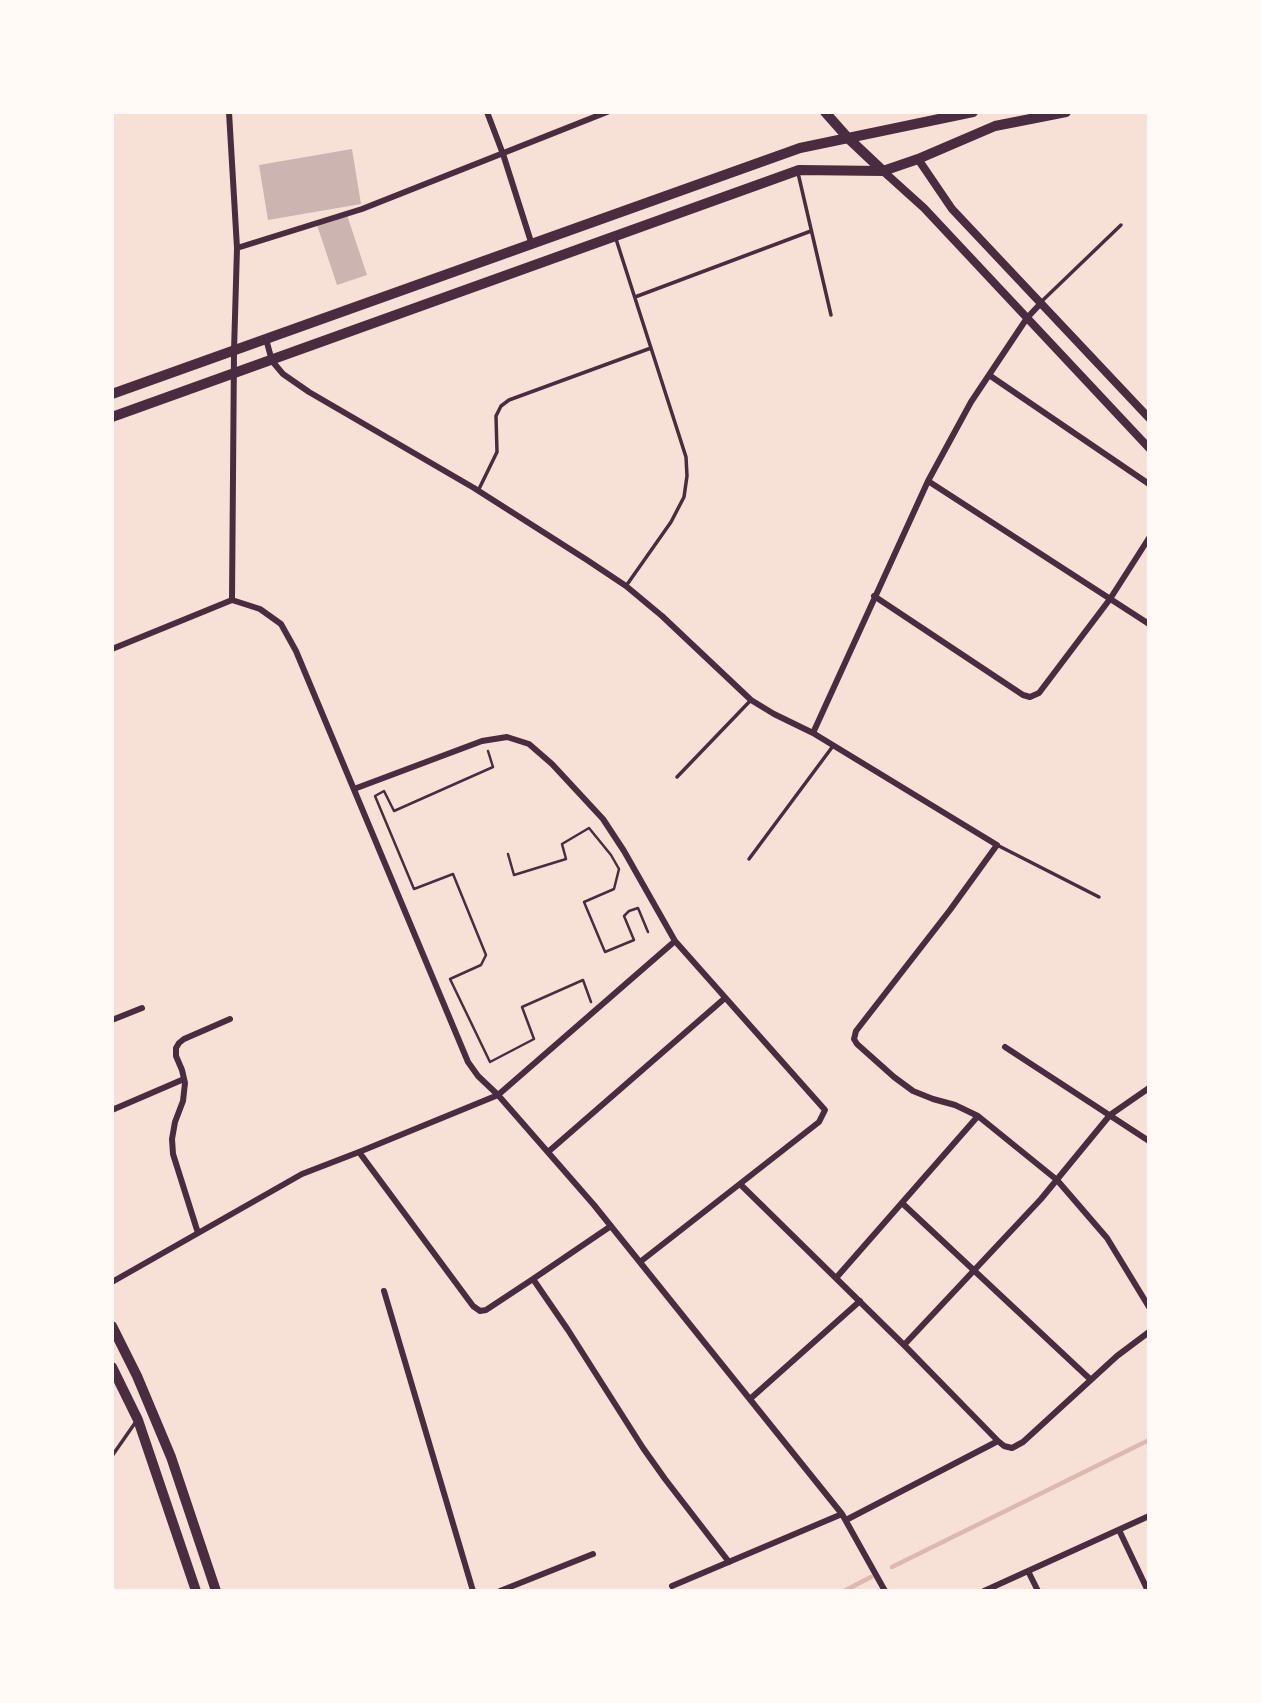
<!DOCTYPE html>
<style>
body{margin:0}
#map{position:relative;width:1261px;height:1703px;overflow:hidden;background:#f7e1d7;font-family:Inter,sans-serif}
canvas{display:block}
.frame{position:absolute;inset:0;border:114px solid #fffaf5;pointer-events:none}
</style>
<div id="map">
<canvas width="1261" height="1703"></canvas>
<div class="frame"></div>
</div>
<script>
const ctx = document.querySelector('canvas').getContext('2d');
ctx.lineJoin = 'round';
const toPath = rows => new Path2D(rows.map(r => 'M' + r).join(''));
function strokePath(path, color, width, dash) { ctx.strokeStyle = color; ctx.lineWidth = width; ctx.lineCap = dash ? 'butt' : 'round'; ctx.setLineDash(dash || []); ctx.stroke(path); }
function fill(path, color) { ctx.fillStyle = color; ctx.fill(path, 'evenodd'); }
strokePath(toPath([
 [892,1567,1149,1440],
 [844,1591,871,1577]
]), '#dcb8b0', 4.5);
fill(toPath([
 [352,149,361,204,268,220,259,165],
 [347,215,367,275,337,285,317,225]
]), '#ccb4b1');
strokePath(toPath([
 [488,751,493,767,394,811,384,791,375,796,414,889,453,874,486,955,481,965,450,979,490,1062,534,1039,522,1007,583,980,591,1002],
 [508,854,514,875,566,859,562,844,589,828,611,855,619,869,614,889,584,902,605,952,634,940,624,916,629,911,638,908,648,932]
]), '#4a2c40', 2.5);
strokePath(toPath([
 [798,173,831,315],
 [616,239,686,457,687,476,684,497,671,522,626,586],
 [635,297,811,231],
 [1042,301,1121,225],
 [478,491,497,452,496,416,501,406,509,400,651,348],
 [677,777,751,700],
 [997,845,1099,897],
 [749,859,833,746],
 [112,1456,135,1423]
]), '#4a2c40', 3.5);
strokePath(toPath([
 [229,112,237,248,234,351,232,600],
 [487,112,503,154,532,245],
 [237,248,362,209,607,112],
 [266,339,272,361,283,374,309,392,474,488,587,560,626,586,662,616,751,700,774,714,813,733,928,481,971,402,1027,318,1041,303],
 [989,375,1149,484],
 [928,481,1149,624],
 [874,596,1023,695,1030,697,1039,693,1110,599,1149,538],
 [112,649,232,600,260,609,281,624,296,651,468,1062,478,1076,498,1095,594,1205,842,1514,885,1591],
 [813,733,997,845,950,910,856,1031,854,1039,857,1044,894,1077,913,1091,933,1099,955,1105,978,1116,1057,1180,1107,1238,1149,1307],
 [354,789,482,741,507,737,529,744,552,764,603,819,624,851,675,941,825,1110,819,1122,640,1262],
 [112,1020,142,1008],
 [1005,1047,1149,1141],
 [112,1110,184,1079],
 [359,1152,473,1306,480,1311,486,1310,533,1279,611,1226],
 [548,1152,725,998],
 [740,1184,904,1345,998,1441],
 [902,1203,1091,1380],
 [198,1233,173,1154,172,1139,175,1122,183,1101,185,1083,182,1070,176,1056,176,1048,179,1043,184,1039,230,1019],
 [836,1278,978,1116],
 [533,1279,568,1330,643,1448,665,1479,729,1562],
 [112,1282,302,1174,359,1152,498,1095,675,941],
 [384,1291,473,1591],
 [904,1345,1041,1199,1110,1115,1149,1088],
 [750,1399,860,1301],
 [846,1520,998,1441,1004,1446,1012,1448,1023,1442,1117,1356,1149,1332],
 [1119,1530,1148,1591],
 [1028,1571,1038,1591],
 [672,1586,842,1514],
 [500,1591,593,1554],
 [984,1591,1149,1516]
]), '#4a2c40', 6);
strokePath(toPath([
 [918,159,952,209,1149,418],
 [883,171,924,208,1149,448]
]), '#4a2c40', 8);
strokePath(toPath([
 [825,112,848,138,883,171]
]), '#4a2c40', 10);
strokePath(toPath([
 [112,394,800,148,973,112],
 [112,417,799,170,883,171,918,159,995,126,1066,112],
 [112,1326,137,1376,171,1457,216,1591],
 [112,1367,138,1420,196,1591]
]), '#4a2c40', 10);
</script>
